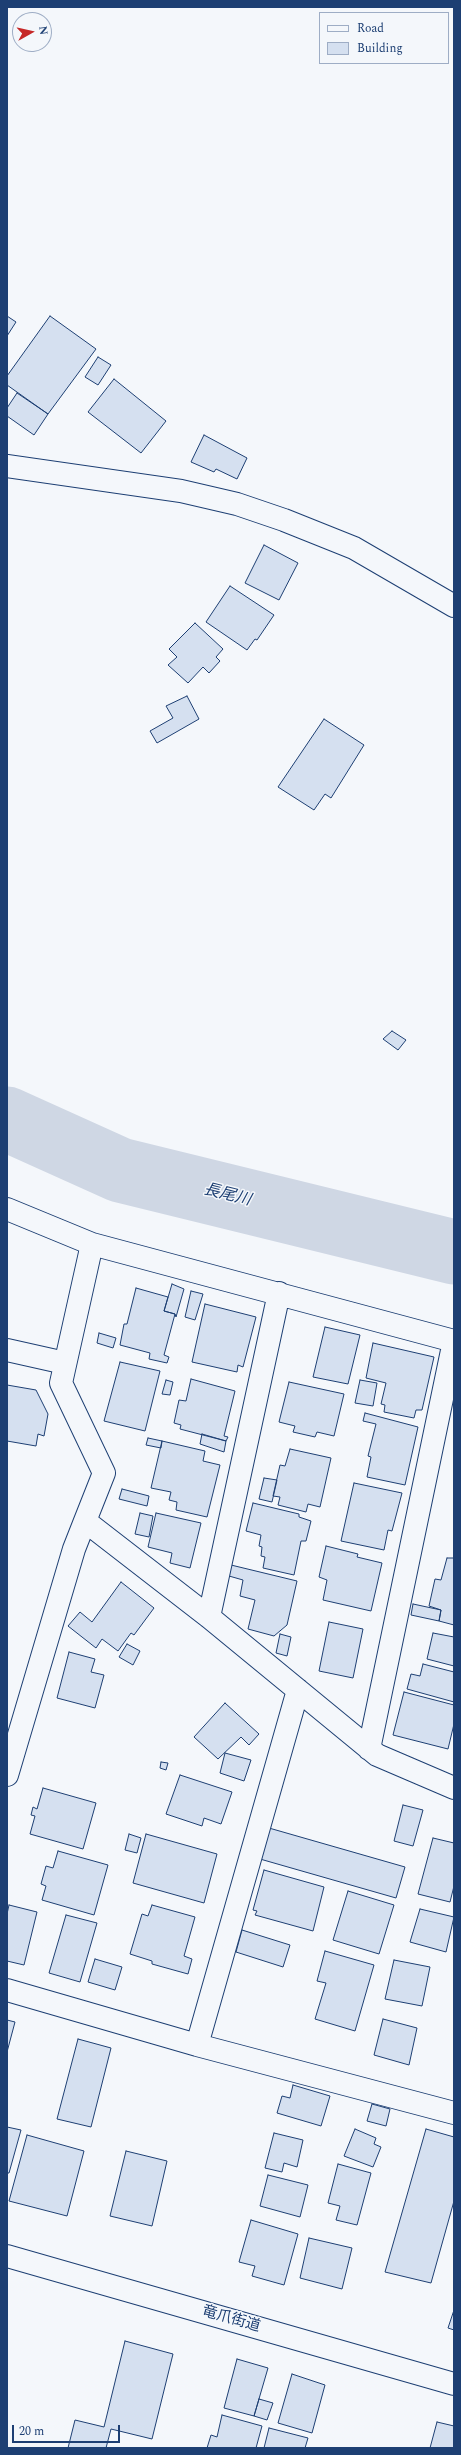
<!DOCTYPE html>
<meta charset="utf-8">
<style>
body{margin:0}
#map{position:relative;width:461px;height:2455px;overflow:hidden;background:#f4f7fb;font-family:Spectral,serif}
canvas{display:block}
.frame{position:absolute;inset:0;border:8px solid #1d3f73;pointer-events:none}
.legend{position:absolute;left:319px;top:12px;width:130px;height:52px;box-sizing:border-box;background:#f4f7fb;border:1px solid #9eadc5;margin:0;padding:5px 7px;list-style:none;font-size:12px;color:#1d3f73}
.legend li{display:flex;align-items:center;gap:8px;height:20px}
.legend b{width:20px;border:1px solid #9eadc5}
.north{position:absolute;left:12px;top:12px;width:40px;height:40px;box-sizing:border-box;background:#f4f7fb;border:1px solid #9eadc5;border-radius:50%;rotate:82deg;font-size:11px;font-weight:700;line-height:16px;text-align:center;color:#1d3f73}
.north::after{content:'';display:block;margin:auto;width:14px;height:18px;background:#c62828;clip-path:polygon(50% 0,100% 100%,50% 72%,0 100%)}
.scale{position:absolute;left:12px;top:2425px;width:108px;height:18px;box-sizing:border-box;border:2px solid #1d3f73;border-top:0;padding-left:5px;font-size:12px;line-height:14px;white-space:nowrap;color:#1d3f73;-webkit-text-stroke:3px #f4f7fb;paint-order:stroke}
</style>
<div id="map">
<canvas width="461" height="2455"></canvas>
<div class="frame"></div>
<ul class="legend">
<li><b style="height:5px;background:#f4f7fb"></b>Road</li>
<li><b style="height:11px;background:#d5e0f0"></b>Building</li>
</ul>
<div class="north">N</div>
<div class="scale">20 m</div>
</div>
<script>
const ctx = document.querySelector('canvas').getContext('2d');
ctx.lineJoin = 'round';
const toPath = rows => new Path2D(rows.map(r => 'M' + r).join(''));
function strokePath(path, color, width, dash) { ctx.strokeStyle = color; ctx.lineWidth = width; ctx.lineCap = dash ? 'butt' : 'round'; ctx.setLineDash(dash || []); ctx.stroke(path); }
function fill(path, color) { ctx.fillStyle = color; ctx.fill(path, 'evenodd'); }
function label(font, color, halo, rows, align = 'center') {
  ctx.font = font + ' Spectral,"Noto Sans JP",serif'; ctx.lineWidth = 3; ctx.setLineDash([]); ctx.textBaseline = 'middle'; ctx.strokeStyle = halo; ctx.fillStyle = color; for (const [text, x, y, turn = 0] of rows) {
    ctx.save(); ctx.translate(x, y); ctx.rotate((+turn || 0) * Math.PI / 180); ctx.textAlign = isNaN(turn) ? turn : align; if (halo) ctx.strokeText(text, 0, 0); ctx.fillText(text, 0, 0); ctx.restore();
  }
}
strokePath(toPath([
 [7,1119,120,1170,454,1252]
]), '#cfd7e4', 65);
const building = toPath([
 [7,316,16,322,7,336,7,316],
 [50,316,96,349,48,414,7,385,7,376,50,316],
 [98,357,111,365,98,385,85,377,98,357],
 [114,379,166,421,141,453,88,412,114,379],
 [17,393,48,414,34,435,7,416,7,408,17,393],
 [204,435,247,458,237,479,216,469,214,472,191,462,204,435],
 [264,545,298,563,279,600,245,583,264,545],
 [230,586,274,615,257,640,255,639,247,650,206,622,230,586],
 [195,623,223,649,216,657,220,661,209,673,203,667,188,683,168,665,177,657,169,649,195,623],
 [187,696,199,719,157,743,150,731,173,718,166,706,187,696],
 [324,719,364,745,331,798,325,794,314,810,278,787,324,719],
 [392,1031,406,1040,398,1050,383,1039,392,1031],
 [172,1284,184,1289,176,1317,175,1314,164,1311,172,1284],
 [136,1288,168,1297,164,1311,175,1314,164,1355,169,1357,167,1363,149,1359,150,1353,120,1345,124,1324,127,1324,136,1288],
 [191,1291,203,1294,195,1320,185,1317,191,1291],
 [205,1304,256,1317,243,1367,238,1365,237,1372,192,1362,205,1304],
 [325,1327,360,1335,348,1384,313,1377,325,1327],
 [99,1333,116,1338,113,1348,97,1343,99,1333],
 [373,1343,434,1357,422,1410,416,1410,414,1418,384,1412,385,1405,381,1404,386,1383,366,1378,373,1343],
 [120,1362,160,1371,145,1431,104,1421,120,1362],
 [191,1379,235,1391,224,1436,228,1437,226,1441,180,1429,181,1425,174,1423,179,1400,186,1401,191,1379],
 [166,1380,173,1382,170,1395,162,1394,166,1380],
 [360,1380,377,1383,373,1406,355,1403,360,1380],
 [289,1382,344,1394,334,1436,317,1432,315,1437,293,1432,295,1426,279,1422,289,1382],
 [7,1385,36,1390,48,1414,44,1436,38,1434,36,1446,7,1441,7,1385],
 [365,1413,418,1427,405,1485,367,1477,371,1457,368,1456,376,1424,363,1421,365,1413],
 [202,1434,226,1441,224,1452,200,1444,202,1434],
 [148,1438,162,1441,161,1448,146,1445,148,1438],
 [162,1441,205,1451,203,1461,220,1465,207,1517,176,1510,177,1502,169,1500,171,1492,151,1488,162,1441],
 [290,1449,331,1458,320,1507,308,1504,306,1512,278,1505,280,1497,273,1496,280,1465,285,1466,290,1449],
 [264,1478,277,1480,272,1502,259,1499,264,1478],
 [354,1483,402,1493,392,1531,388,1530,384,1550,341,1541,354,1483],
 [122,1489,149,1496,147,1506,119,1499,122,1489],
 [253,1503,299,1514,299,1517,311,1521,306,1541,301,1541,294,1575,263,1568,265,1557,261,1556,262,1547,259,1546,261,1535,246,1531,253,1503],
 [140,1513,153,1516,149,1537,135,1534,140,1513],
 [156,1513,201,1523,190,1568,170,1563,172,1553,148,1547,156,1513],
 [326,1546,358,1554,357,1557,382,1563,371,1611,323,1600,327,1580,319,1577,326,1546],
 [447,1558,454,1558,454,1625,439,1621,441,1610,429,1606,435,1579,441,1580,447,1558],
 [231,1565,297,1581,287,1625,274,1636,248,1629,255,1600,240,1596,243,1580,229,1576,231,1565],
 [121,1582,154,1608,134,1635,131,1633,118,1651,102,1639,96,1648,68,1626,80,1612,92,1622,121,1582],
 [413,1604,441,1610,439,1621,411,1615,413,1604],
 [329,1622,363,1629,353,1678,319,1671,329,1622],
 [433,1633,454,1637,454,1666,427,1659,433,1633],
 [280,1634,291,1637,287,1656,276,1653,280,1634],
 [127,1644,140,1651,133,1665,119,1657,127,1644],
 [69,1652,95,1659,91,1672,104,1675,95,1708,57,1698,69,1652],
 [423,1664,454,1672,454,1702,407,1689,411,1674,420,1676,423,1664],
 [404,1692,454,1705,454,1724,448,1749,393,1735,404,1692],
 [225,1703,259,1734,249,1745,241,1737,218,1759,194,1737,225,1703],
 [225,1753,251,1760,244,1781,220,1773,225,1753],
 [161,1762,168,1763,166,1770,160,1768,161,1762],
 [180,1775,232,1792,221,1824,204,1818,202,1826,166,1814,180,1775],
 [43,1788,96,1803,83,1849,30,1834,35,1816,31,1815,33,1807,37,1809,43,1788],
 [403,1805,423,1810,413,1846,394,1841,403,1805],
 [269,1828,405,1867,396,1898,260,1859,269,1828],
 [129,1834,141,1838,137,1853,125,1850,129,1834],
 [146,1834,217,1854,204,1903,133,1883,146,1834],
 [433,1838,454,1843,454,1886,450,1902,418,1894,433,1838],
 [58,1851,108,1865,94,1915,42,1900,46,1886,41,1884,46,1866,53,1868,58,1851],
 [264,1870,324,1887,313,1931,255,1915,257,1911,253,1910,264,1870],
 [348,1891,394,1905,379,1954,333,1940,348,1891],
 [9,1905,37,1912,24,1965,7,1961,7,1914,9,1905],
 [152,1905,195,1917,184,1956,192,1959,188,1974,152,1964,152,1961,130,1954,142,1914,148,1916,152,1905],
 [420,1909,454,1917,446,1952,410,1942,420,1909],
 [66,1915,97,1923,80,1982,49,1973,66,1915],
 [242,1930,290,1945,283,1967,236,1952,242,1930],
 [325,1951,374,1965,355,2031,315,2019,326,1983,317,1981,325,1951],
 [95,1959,122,1967,115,1990,88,1982,95,1959],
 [394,1960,430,1967,422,2006,385,1999,394,1960],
 [383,2019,417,2028,409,2065,374,2055,383,2019],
 [7,2020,15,2022,7,2052,7,2020],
 [78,2039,111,2048,91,2127,57,2119,78,2039],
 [293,2085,330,2096,321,2126,277,2113,282,2096,290,2098,293,2085],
 [372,2104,390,2109,386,2126,367,2121,372,2104],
 [7,2127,21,2130,9,2173,7,2173,7,2127],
 [355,2129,376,2138,374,2144,381,2147,373,2167,344,2156,355,2129],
 [426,2129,454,2137,454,2201,431,2283,385,2272,426,2129],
 [274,2133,303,2140,297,2167,284,2163,282,2172,265,2168,274,2133],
 [27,2135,84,2151,67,2216,9,2201,27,2135],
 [126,2151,167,2161,152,2226,110,2216,126,2151],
 [338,2164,371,2173,357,2225,336,2220,340,2206,328,2203,338,2164],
 [268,2175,308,2185,300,2217,260,2206,268,2175],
 [251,2220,298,2234,284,2285,252,2276,255,2266,239,2262,251,2220],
 [309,2238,352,2248,342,2289,300,2278,309,2238],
 [454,2310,454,2330,448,2328,454,2310],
 [125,2341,173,2354,152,2439,111,2429,106,2448,68,2448,75,2420,104,2427,125,2341],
 [237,2359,268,2368,254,2416,224,2408,237,2359],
 [292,2374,325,2385,312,2433,278,2423,292,2374],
 [259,2399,273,2403,267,2420,254,2416,259,2399],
 [222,2415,262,2426,256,2448,207,2448,211,2435,217,2437,222,2415],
 [437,2422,454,2426,454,2448,430,2448,437,2422],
 [269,2428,308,2438,305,2448,264,2448,269,2428]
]);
fill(building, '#d5e0f0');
strokePath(building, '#1d3f73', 1);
const street = toPath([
 [7,1209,92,1244,454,1341],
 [92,1244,61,1383,104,1473,85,1521,209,1617,377,1755,454,1788],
 [7,1350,65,1363],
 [209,1617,279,1293],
 [369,1749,454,1341],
 [7,1775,74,1549,85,1521],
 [7,1990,197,2045,454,2113],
 [197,2045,298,1690]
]);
const secondary = toPath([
 [7,466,181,491,237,504,284,520,354,548,454,606],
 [7,2256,454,2384]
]);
strokePath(street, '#1d3f73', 24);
strokePath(secondary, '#1d3f73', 24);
strokePath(street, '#f4f7fb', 22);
strokePath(secondary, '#f4f7fb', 22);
label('15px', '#1d3f73', '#f4f7fb', [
 ["竜爪街道",231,2320,16]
]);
label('italic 16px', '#1d3f73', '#f4f7fb', [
 ["長尾川",227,1196,14]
]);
</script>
